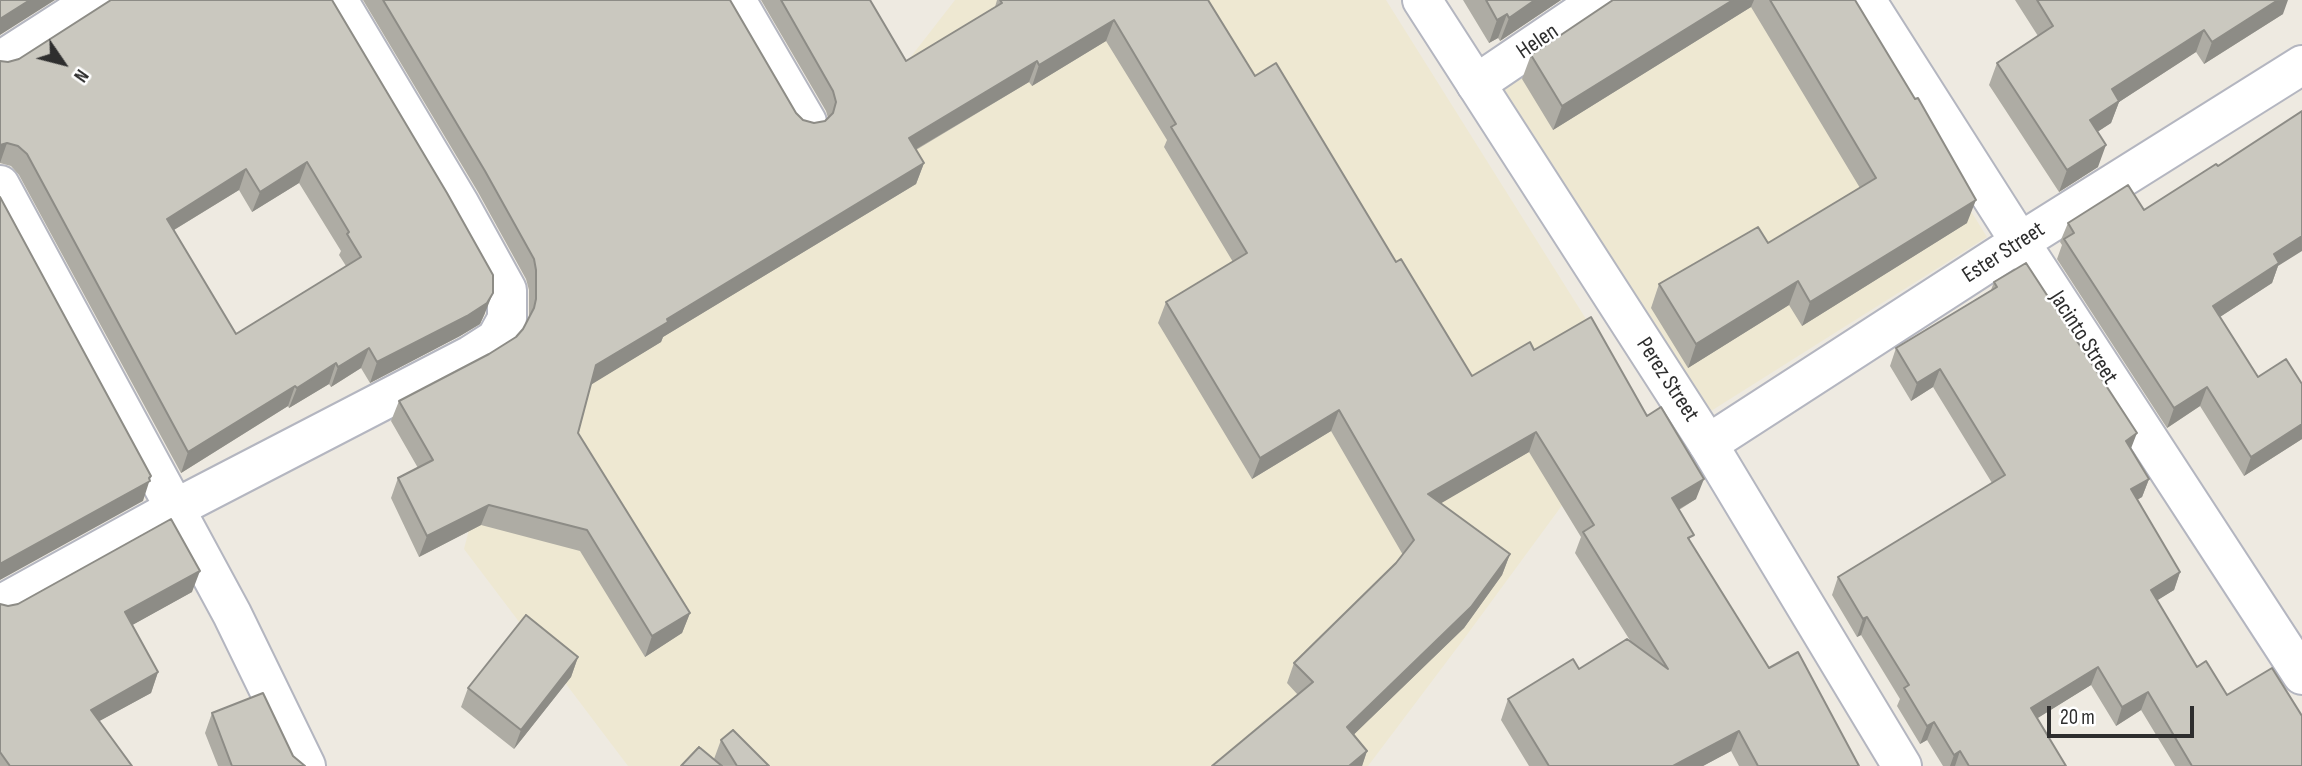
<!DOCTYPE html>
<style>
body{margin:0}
#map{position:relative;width:2302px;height:766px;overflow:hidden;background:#eeeae1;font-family:"Sofia Sans Condensed",sans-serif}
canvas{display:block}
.north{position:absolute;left:28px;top:28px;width:70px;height:70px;-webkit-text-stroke:5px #fff;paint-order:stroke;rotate:125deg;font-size:19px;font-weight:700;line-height:28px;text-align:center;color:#2e2e2e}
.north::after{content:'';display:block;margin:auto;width:24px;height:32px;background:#2e2e2e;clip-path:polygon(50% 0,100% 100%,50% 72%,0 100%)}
.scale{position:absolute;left:2047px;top:706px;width:147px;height:32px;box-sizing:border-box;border:4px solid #2e2e2e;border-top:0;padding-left:9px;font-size:21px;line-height:24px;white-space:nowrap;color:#2e2e2e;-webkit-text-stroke:5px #fff;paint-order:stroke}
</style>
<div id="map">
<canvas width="2302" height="766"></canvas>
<div class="north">N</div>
<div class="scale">20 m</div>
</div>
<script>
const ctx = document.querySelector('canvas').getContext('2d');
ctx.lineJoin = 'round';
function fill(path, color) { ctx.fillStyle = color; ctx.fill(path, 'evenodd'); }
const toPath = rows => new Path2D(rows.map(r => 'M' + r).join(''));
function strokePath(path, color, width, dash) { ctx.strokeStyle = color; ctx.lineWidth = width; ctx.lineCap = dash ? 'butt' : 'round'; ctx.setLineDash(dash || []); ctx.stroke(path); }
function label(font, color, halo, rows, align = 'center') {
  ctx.font = font + ' "Sofia Sans Condensed",sans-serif'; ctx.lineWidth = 5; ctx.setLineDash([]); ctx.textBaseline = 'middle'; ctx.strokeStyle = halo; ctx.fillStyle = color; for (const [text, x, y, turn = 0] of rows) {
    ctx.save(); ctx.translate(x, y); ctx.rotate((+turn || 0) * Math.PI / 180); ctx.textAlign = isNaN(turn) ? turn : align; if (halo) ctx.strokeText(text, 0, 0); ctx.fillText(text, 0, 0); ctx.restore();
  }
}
fill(toPath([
 [955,0,1386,0,1638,402,1466,636,1368,766,628,766,464,549,519,338,868,112],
 [1621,0,1839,0,1987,237,1711,411,1476,84]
]), '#eee8d2');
const minor = toPath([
 [736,0,807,122],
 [1866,0,2020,242,2302,675],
 [0,61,95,0],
 [1476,84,1600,0],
 [0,185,232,614,306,766],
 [1708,444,2020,242,2302,65],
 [0,605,174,509,471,355,496,339,507,319,507,290,459,203,338,0]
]);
const tertiary = toPath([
 [1422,0,1708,444,1902,766]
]);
strokePath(minor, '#b4b6c0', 42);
strokePath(tertiary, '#b4b6c0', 42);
strokePath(minor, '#fff', 38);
strokePath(tertiary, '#fff', 38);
fill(toPath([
 [332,0,485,313,480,324,460,336,370,383,361,368,331,387,329,384,289,408,288,406,181,473,19,175,11,166,0,163,0,61,8,62],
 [299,183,341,251,339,255,346,266,236,334,174,230,239,190,252,212],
 [363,0,730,0,796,113,803,120,814,123,825,121,828,118,826,111,761,0,870,0,906,61,995,7,997,0,1208,0,1255,76,1396,262,1472,376,1534,350,1647,416,1696,499,1679,510,1691,543,1769,668,1859,766,1739,766,1731,751,1703,766,1529,766,1501,720,1508,699,1579,669,1631,642,1575,553,1581,537,1529,452,1440,503,1510,554,1502,575,1464,628,1354,734,1367,751,1362,766,1212,766,1298,695,1287,683,1294,663,1396,563,1403,555,1331,431,1252,479,1158,323,1166,302,1233,262,1164,147,1167,140,1106,41,1032,86,1029,82,916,150,924,163,916,184,663,337,661,342,591,384,578,433,690,613,682,633,645,657,580,551,481,525,419,557,391,498,398,478,418,468,391,421,399,401,489,354,516,337,523,329,529,318,529,290,526,279,478,192],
 [1463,0,1561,0,1500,41,1498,38,1489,43],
 [1613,0,1855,0,1967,223,1802,326,1789,305,1688,368,1651,308,1659,284,1768,243,1860,188,1751,7,1553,130,1522,79,1531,55],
 [2015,0,2278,0,2283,14,2204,64,2196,52,2119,102,2111,123,2097,132,2098,167,2059,192,1989,85,1997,63,2038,36],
 [2144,210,2278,266,2272,283,2220,317,2258,377,2302,384,2302,439,2244,476,2200,406,2167,428,2057,259,2062,245,2060,242,2068,223],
 [1994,282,2131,450,2149,479,2142,497,2137,500,2180,572,2174,590,2157,600,2197,667,2302,766,2175,766,2141,710,2116,726,2091,685,2037,718,2066,766,1943,766,1927,740,1920,744,1897,706,1900,699,1861,635,1857,637,1832,595,1838,577,1992,483,1933,387,1911,401,1890,366,1896,348,1991,290],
 [192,592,132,625,158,672,151,693,99,721,132,766,0,766,0,604,8,606],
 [578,657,571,677,514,749,461,707,468,688],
 [212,713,293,756,305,766,218,766,205,733],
 [721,740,769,766,681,766,714,759]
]), '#aeaca4');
fill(toPath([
 [30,0,55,0,0,35,0,19],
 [1535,0,1561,0,1500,41,1509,18],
 [1733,0,1754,0,1751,7,1553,130,1562,106],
 [2278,0,2288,0,2283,14,2204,64,2212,42],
 [1507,14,1498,38,1489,43,1497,20],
 [1114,20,1106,41,1032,86,1039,65],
 [2204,30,2196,52,2119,102,2111,123,2082,142,2090,120,2112,89],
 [1037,61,1029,82,901,158,909,138],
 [7,143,0,163,0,145],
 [2106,145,2098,167,2059,192,2067,170],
 [307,162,299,183,252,212,260,192],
 [924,163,916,184,663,337,661,342,589,386,596,365,667,319],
 [246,169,239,190,159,239,167,219],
 [1976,200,1967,223,1802,326,1810,302],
 [2302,236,2302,251,2278,266,2272,283,2206,326,2213,306,2274,254],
 [1798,281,1789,305,1688,368,1696,344],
 [493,293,485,313,480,324,460,336,370,383,377,362],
 [369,348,361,368,331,387,338,367],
 [336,363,329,384,289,408,297,388],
 [1940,369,1933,387,1911,401,1917,383],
 [295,386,288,406,181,473,188,452],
 [2207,387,2200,406,2167,428,2174,408],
 [1339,410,1331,431,1252,479,1260,458],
 [2302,424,2302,439,2244,476,2251,457],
 [1536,432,1529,452,1421,515,1428,494],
 [2137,433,2130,451,2126,441],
 [151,476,143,501,0,580,0,564],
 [1704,479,1696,499,1664,518,1672,498],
 [2149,479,2142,497,2124,507,2131,489],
 [489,505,481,525,419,557,427,536],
 [1510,554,1502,575,1464,628,1340,748,1347,727],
 [200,571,192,592,118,633,125,612],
 [2180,572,2174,590,2145,608,2151,590],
 [690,613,682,633,645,657,652,636],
 [1867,617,1861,635,1857,637,1863,619],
 [578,657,571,677,514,749,521,730],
 [2098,667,2091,685,2025,726,2031,708],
 [158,672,151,693,83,730,91,710],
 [2148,692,2141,710,2116,726,2122,707],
 [1934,722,1927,740,1920,744,1927,726],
 [1739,731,1731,751,1703,766,1672,766],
 [1367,751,1362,766,1349,766],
 [1960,751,1955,766,1950,766,1954,755]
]), '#8d8c86');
const building = toPath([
 [0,0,30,0,0,19,0,0],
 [111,0,332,0,447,193,493,275,493,293,487,303,467,316,377,362,369,348,338,367,336,363,297,388,295,386,188,452,27,154,18,146,7,143,0,145,0,61,8,62,19,59,111,0],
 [307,162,349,232,347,234,361,257,236,334,167,219,246,169,260,192,307,162],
 [383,0,730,0,796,113,803,120,814,123,825,121,833,113,836,102,833,91,781,0,870,0,906,61,1002,3,1000,0,1208,0,1255,76,1276,63,1396,262,1401,259,1472,376,1530,342,1534,350,1591,317,1647,416,1661,407,1704,479,1672,498,1694,535,1688,538,1769,668,1798,652,1859,766,1758,766,1739,731,1673,766,1549,766,1508,699,1573,659,1579,669,1627,639,1668,669,1583,532,1594,525,1536,432,1428,494,1510,554,1471,607,1347,727,1367,751,1349,766,1212,766,1313,682,1294,663,1396,563,1414,540,1339,410,1260,458,1166,302,1247,253,1171,127,1176,124,1114,20,1039,65,1037,61,909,138,924,163,667,319,668,322,596,365,578,433,690,613,652,636,587,530,489,505,427,536,398,478,433,460,399,401,489,354,516,337,523,329,534,308,536,299,536,270,534,259,485,171,383,0],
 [1486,0,1535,0,1509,18,1507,14,1497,20,1486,0],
 [1613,0,1733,0,1562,106,1531,55,1613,0],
 [1770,0,1855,0,1915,99,1918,98,1976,200,1810,302,1798,281,1696,344,1659,284,1758,227,1768,243,1876,178,1770,0],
 [2037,0,2278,0,2212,42,2204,30,2112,89,2119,101,2090,120,2106,145,2067,170,1997,63,2053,26,2037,0],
 [2302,111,2302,236,2274,254,2279,263,2213,306,2258,377,2286,359,2302,384,2302,424,2251,457,2207,387,2174,408,2064,239,2074,233,2068,223,2128,185,2144,210,2216,164,2218,166,2302,111],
 [0,197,151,476,149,478,150,481,0,564,0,197],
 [2026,263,2137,433,2126,441,2149,479,2131,489,2180,572,2151,590,2197,667,2206,661,2227,695,2272,668,2302,716,2302,766,2192,766,2148,692,2122,707,2098,667,2031,708,2066,766,1969,766,1960,751,1954,755,1934,722,1927,726,1904,688,1909,685,1867,617,1863,619,1838,577,2005,475,1940,369,1917,383,1896,348,1997,287,1994,282,2026,263],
 [171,519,200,571,125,612,158,672,91,710,132,766,10,766,0,752,0,604,8,606,18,604,171,519],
 [526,615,578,657,521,730,468,688,526,615],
 [263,693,293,756,305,766,232,766,212,713,263,693],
 [733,730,769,766,737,766,721,740,733,730],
 [699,747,722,766,681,766,699,747]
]);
fill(building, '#cac8bf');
strokePath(building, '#8d8c86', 2);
label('23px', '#2e2e2e', '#fff', [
 ["Helen",1538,42,-34],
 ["Ester Street",2004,253,-33],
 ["Jacinto Street",2083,338,57],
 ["Perez Street",1667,380,57]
]);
</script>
